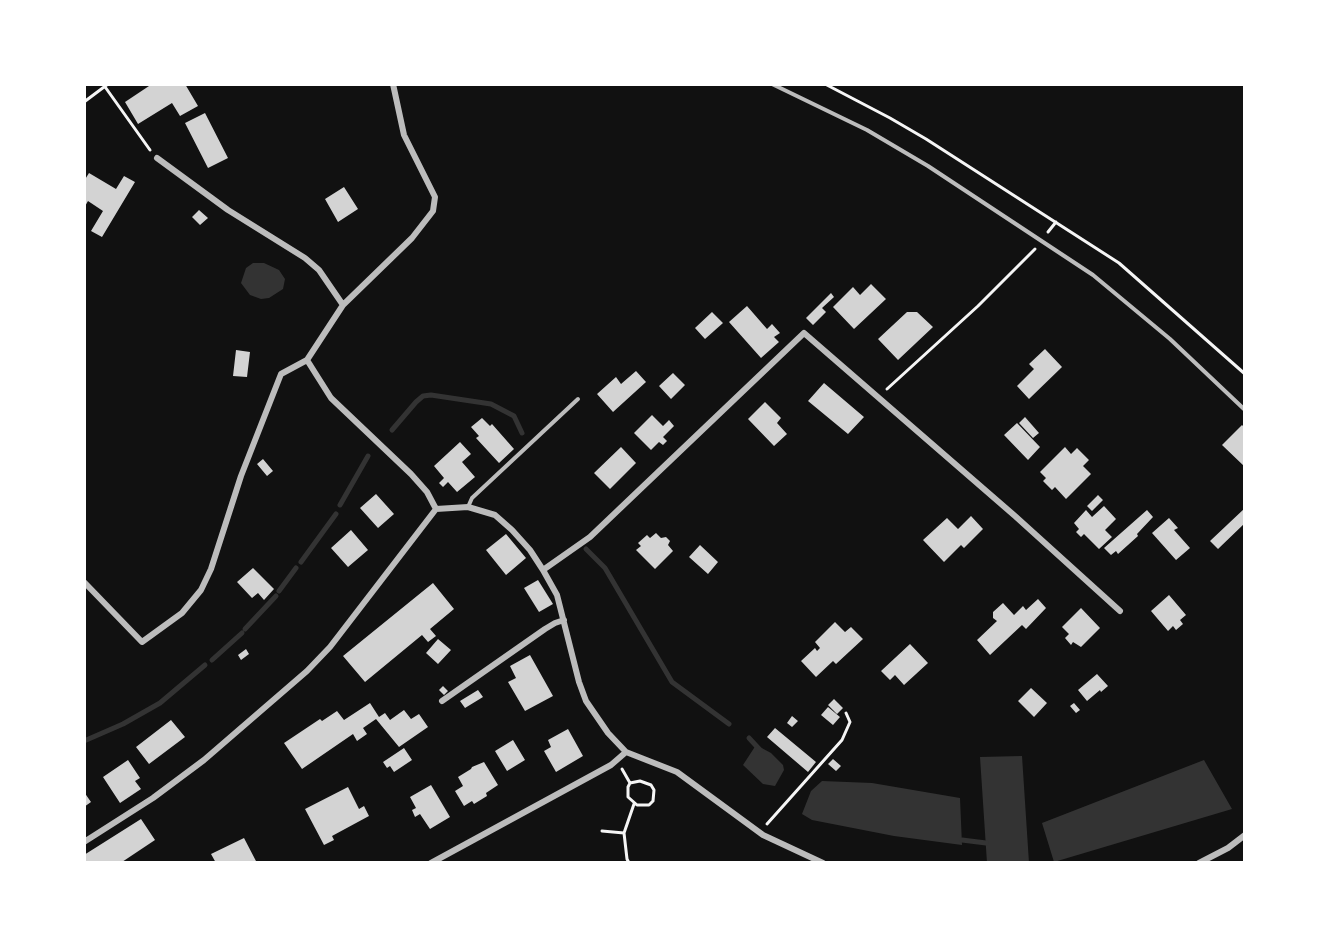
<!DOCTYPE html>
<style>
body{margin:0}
#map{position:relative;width:1329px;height:947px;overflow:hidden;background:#111;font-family:"Sofia Sans Condensed",sans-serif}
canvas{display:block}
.frame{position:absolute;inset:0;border:86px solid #fff;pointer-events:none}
</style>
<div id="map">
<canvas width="1329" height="947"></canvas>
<div class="frame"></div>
</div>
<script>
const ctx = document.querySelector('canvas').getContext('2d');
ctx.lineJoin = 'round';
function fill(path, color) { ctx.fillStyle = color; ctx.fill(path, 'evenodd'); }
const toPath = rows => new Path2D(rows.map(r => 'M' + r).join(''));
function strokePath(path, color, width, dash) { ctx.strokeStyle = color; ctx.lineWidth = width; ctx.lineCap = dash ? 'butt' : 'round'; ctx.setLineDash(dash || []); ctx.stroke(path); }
fill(toPath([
 [253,263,264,263,279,270,285,279,283,289,269,298,261,299,250,295,241,283,246,268],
 [756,745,771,753,783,765,784,770,775,786,763,784,743,765],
 [1022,756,1029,863,987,863,980,757],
 [1204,760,1232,809,1054,862,1042,823],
 [822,781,872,783,960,798,962,845,894,836,812,820,802,814,811,791]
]), '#333');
strokePath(toPath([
 [392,430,416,402,423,396,431,395,491,404,514,416,522,433],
 [340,505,368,456],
 [586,549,605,568,672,682,729,724],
 [301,562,336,514],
 [279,591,296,568],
 [245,629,276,596],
 [212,660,242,633],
 [749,738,761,751],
 [84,741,123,724,160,703,205,665],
 [962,840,986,843]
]), '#333', 5);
fill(toPath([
 [152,84,185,84,198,106,180,116,172,103,138,124,125,102],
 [205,113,228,158,208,168,185,123],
 [89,173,116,189,124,176,135,182,102,237,91,231,103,211,88,201,84,208,84,181],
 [344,187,358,209,338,222,325,199],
 [199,210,208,218,200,225,192,217],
 [871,284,886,299,854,329,833,307,853,287,860,295],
 [831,293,834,297,822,308,826,312,813,325,806,318],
 [747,306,767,329,772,324,780,333,774,337,779,342,761,358,729,322],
 [712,312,723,323,705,339,695,328],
 [907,312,917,312,933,327,898,360,878,339],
 [1045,349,1062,367,1029,399,1017,386,1034,369,1029,364],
 [236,350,250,352,247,377,233,376],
 [636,371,646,382,613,412,597,394,616,377,621,384],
 [673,373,685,385,671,399,659,386],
 [824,383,864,417,848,434,808,401],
 [765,402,781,418,777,423,787,434,774,446,748,419],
 [652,415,663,426,669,420,674,426,663,437,667,441,663,445,659,442,651,450,634,433],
 [1025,417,1039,433,1033,438,1019,423],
 [482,418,490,426,492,424,514,449,499,463,476,438,479,436,471,427],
 [1017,423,1040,447,1028,460,1004,435],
 [1242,425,1245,428,1245,467,1222,445],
 [460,442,471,454,462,462,475,477,457,492,448,482,443,487,439,483,444,478,434,466],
 [621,447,636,463,610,489,594,473],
 [1065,447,1071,454,1077,448,1089,460,1083,466,1091,474,1066,499,1055,487,1052,490,1043,481,1046,478,1040,472],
 [263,459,273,471,267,476,257,464],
 [376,494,394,514,378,528,360,508],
 [1098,495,1103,500,1092,511,1087,506],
 [1104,506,1116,519,1105,530,1112,537,1099,549,1084,534,1081,537,1076,532,1079,529,1074,523,1086,510,1092,517],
 [1245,508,1245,523,1218,549,1210,541],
 [1147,510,1153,517,1137,534,1138,536,1118,554,1116,551,1111,555,1104,548],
 [971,516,983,529,964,548,961,545,944,562,923,540,947,518,958,529],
 [1169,518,1178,528,1174,530,1190,548,1176,560,1152,533],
 [351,530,368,550,348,567,331,548],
 [656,533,661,538,666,537,670,541,668,545,673,551,655,569,636,550,641,546,638,543,647,535,650,538],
 [506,534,526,558,506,575,486,550],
 [700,545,718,562,708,574,689,557],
 [253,568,274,589,264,600,258,593,252,598,237,582],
 [538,580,553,604,539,612,524,588],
 [433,583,454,609,430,629,436,636,428,642,422,635,365,682,343,656],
 [1169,595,1186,615,1180,620,1183,624,1176,630,1173,626,1168,631,1151,611],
 [1038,599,1046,608,1026,629,1022,625,990,655,977,640,997,621,993,618,993,612,1003,603,1014,615,1023,606,1026,610],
 [1081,608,1100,628,1081,647,1073,642,1071,645,1065,638,1069,634,1062,627],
 [835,622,845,632,851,627,863,639,836,664,833,661,816,677,801,661,815,648,817,651,820,648,815,642],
 [438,639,451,650,438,664,426,653],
 [910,644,928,663,904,685,895,675,890,680,881,671],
 [246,649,249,654,241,660,238,655],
 [530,655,553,696,525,711,508,682,516,678,510,666],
 [1097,674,1108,686,1101,692,1100,690,1087,701,1078,690],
 [443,686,448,691,444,695,439,690],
 [1031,688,1047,703,1034,717,1018,701],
 [478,690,483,697,465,708,460,701],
 [834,699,843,708,837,714,828,705],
 [370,703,379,717,385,713,390,720,404,710,411,719,419,714,428,727,399,747,376,719,363,728,367,734,357,741,353,734,302,769,284,743,320,719,322,721,337,711,344,720],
 [1074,703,1080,710,1076,713,1070,706],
 [828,707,840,717,833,725,821,715],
 [792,716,798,721,792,727,787,723],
 [171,720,185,737,149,764,136,747],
 [775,728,816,762,808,772,767,737],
 [568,729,583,756,556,772,544,751,551,747,548,740],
 [513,740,525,760,507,771,495,751],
 [404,748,412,760,394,772,390,766,387,768,383,762],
 [833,759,841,766,836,771,828,764],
 [128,760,140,778,135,781,141,789,120,803,103,777],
 [484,762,498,785,486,793,487,796,474,804,472,801,464,806,455,791,463,786,458,777,471,769,472,767],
 [431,785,450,817,430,829,420,814,415,817,412,810,416,808,410,797],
 [348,787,359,809,364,806,369,816,332,836,334,840,324,845,305,809],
 [84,792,91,802,84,807],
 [141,819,155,840,122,862,123,863,85,863,84,855],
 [244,838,257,863,216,863,211,854]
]), '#d3d3d3');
strokePath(toPath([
 [103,84,150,150],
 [825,84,890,118,926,139,1119,263,1245,374],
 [84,102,108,84],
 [1048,232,1056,222],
 [887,389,978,306,1035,249],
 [622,769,630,783],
 [640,781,651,785,654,790,653,801,649,805,637,805,628,797,628,787,630,783,640,781],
 [767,824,842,740,850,722,846,713],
 [602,831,624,833],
 [629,863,627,859,624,833,634,804]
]), '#f5f5f5', 3);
strokePath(toPath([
 [772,84,867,130,928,166,1093,275,1170,339,1245,410],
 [468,507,472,498,578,399]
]), '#bcbcbc', 4);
strokePath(toPath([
 [393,84,404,135,435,197,433,211,412,238,343,305,307,360,331,398,411,474,427,492,436,509],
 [157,158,228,210,305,258,319,270,343,305],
 [543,570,590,537,804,333,1015,516,1120,611],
 [84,582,142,642,182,613,201,590,211,569,241,476,281,374,307,360],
 [442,701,545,629,555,623,564,620],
 [84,842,153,798,204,760,307,671,330,647,436,509,468,507,495,515,512,530,530,550,543,570,557,595,579,682,586,701,608,733,626,752,677,772,763,835,823,863],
 [431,863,611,765,626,752],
 [1199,863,1228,848,1245,835]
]), '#bcbcbc', 6);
</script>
